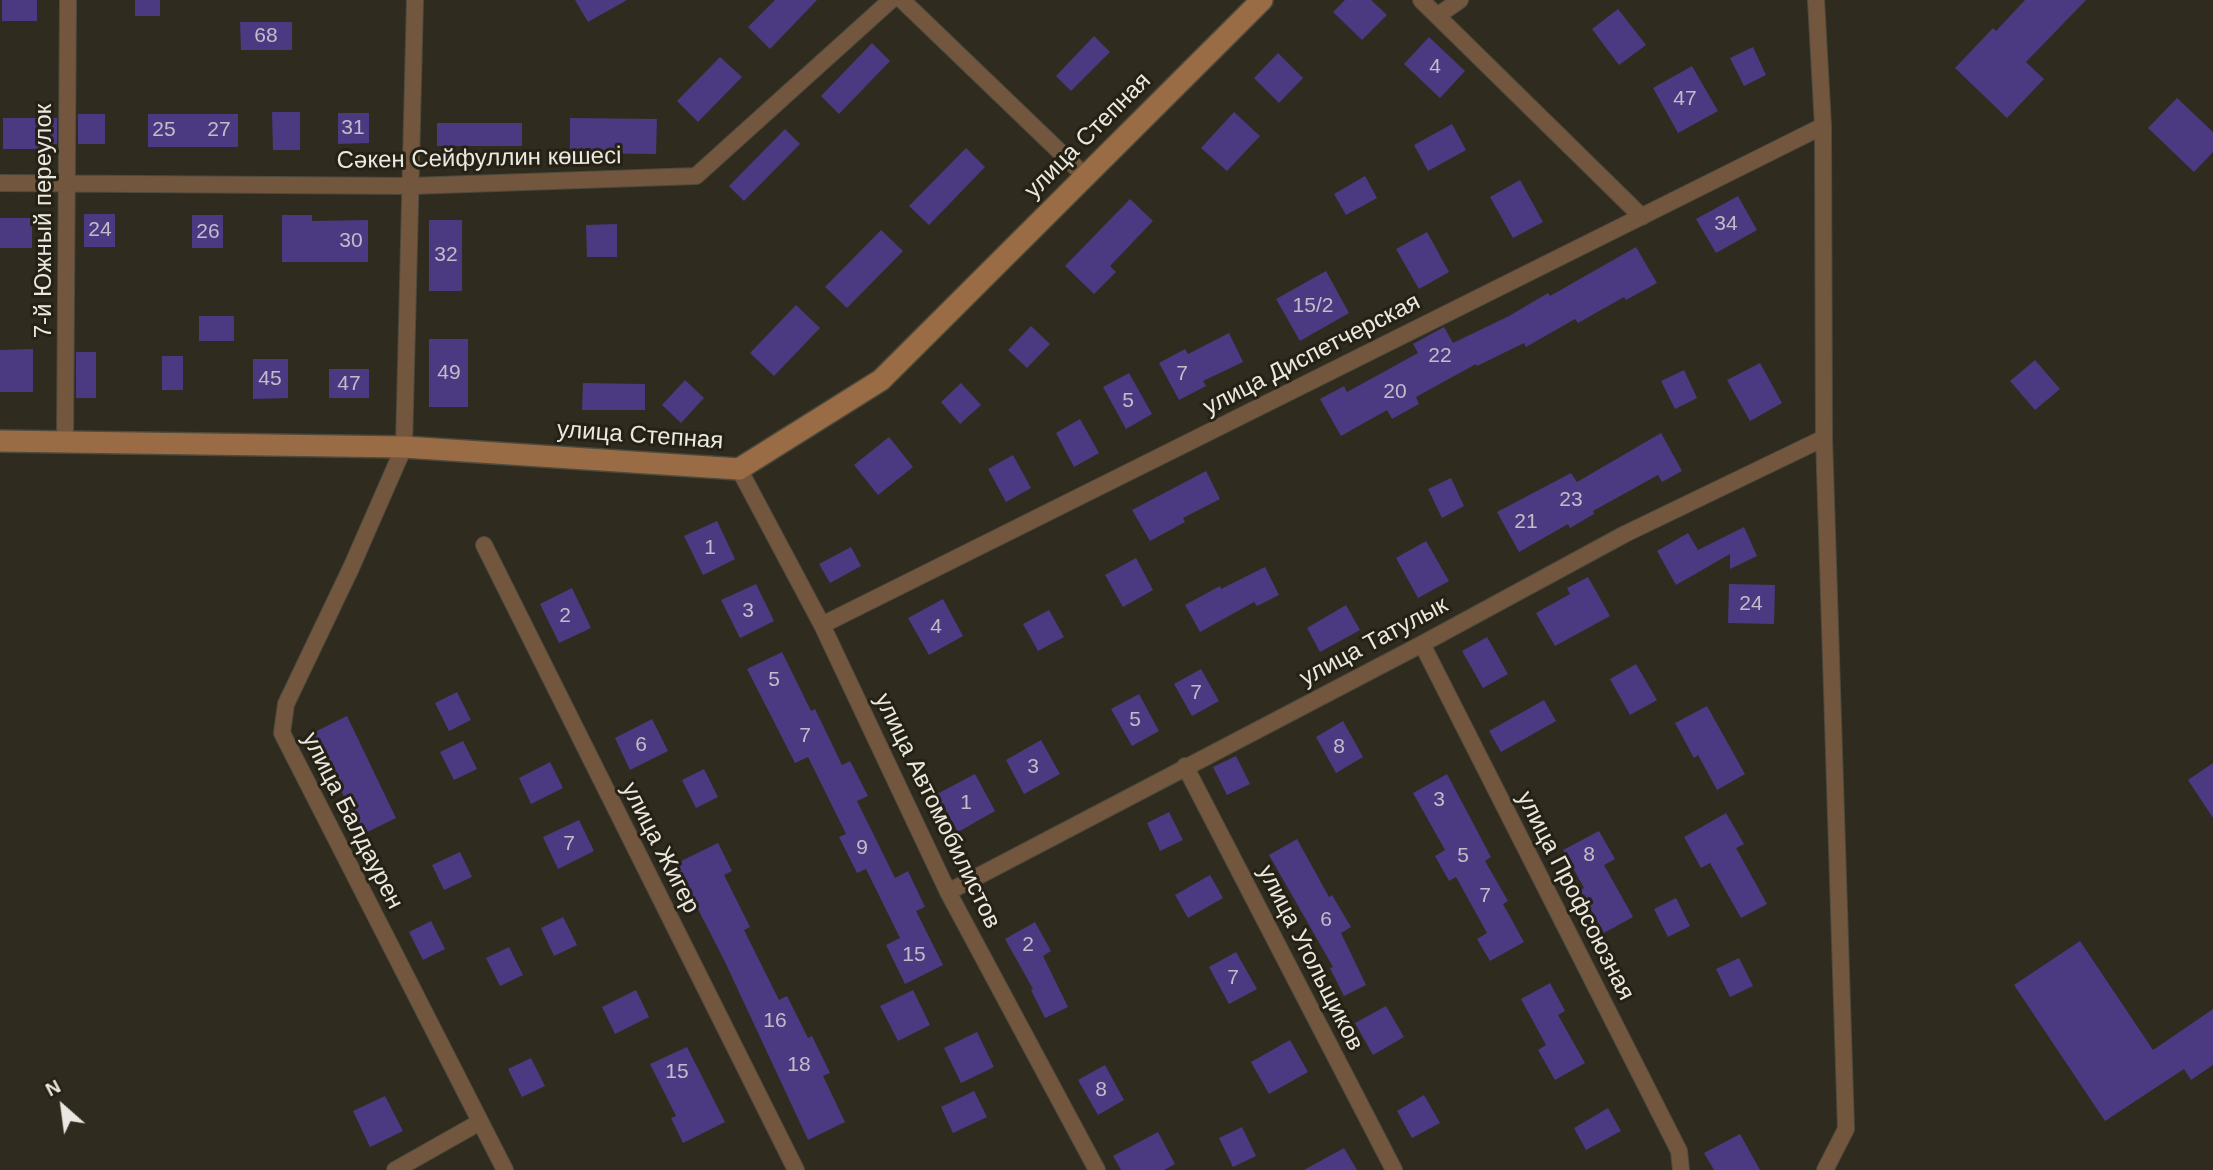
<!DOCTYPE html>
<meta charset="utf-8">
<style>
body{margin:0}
#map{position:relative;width:2213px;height:1170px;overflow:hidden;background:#2f2c1f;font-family:Arial,sans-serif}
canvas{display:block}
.north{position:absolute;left:28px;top:1072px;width:70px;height:70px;-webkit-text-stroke:5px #252215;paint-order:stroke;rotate:332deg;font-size:19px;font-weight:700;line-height:28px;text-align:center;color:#eae8e0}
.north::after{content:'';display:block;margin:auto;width:24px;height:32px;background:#eae8e0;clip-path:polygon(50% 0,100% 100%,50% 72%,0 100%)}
</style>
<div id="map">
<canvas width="2213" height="1170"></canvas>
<div class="north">N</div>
</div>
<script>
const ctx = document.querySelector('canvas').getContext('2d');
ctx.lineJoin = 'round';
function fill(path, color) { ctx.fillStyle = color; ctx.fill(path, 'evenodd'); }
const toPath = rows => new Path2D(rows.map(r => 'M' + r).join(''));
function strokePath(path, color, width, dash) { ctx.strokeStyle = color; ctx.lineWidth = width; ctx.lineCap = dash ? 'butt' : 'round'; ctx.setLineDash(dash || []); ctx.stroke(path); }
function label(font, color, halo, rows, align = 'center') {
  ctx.font = font + ' Arial,sans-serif'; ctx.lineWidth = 6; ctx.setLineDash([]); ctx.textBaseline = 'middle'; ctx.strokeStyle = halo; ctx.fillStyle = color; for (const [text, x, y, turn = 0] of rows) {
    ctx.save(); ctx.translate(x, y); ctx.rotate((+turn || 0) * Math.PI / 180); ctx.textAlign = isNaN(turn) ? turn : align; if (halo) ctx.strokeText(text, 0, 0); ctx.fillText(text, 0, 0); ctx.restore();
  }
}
fill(toPath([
 [2,0,37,0,37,21,2,21],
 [135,0,160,0,160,16,135,16],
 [575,0,627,0,588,22],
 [775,0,817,0,770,49,748,27],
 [1345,0,1371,0,1387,15,1362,40,1333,12],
 [2025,0,2086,0,2026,62,2044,79,2007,118,1955,68,1993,28,1996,31],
 [1618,9,1646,45,1619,65,1592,29],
 [240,22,292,22,292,50,241,50],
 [1094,36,1110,52,1071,91,1056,76],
 [1429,37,1465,71,1440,98,1404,64],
 [872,43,890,61,839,114,821,96],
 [1753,47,1766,75,1744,86,1730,58],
 [1278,53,1303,78,1279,103,1254,78],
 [720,57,742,77,698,122,677,101],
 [1692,66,1718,111,1678,133,1653,88],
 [2177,98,2213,132,2213,152,2194,172,2148,128],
 [272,112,300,112,300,150,273,150],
 [1234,112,1260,136,1227,171,1201,148],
 [338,113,369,113,369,143,338,144],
 [78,114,105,114,105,144,78,144],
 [148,114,238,114,238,147,148,147],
 [3,118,57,118,57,144,46,144,46,149,3,149],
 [570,118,657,119,656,154,570,153],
 [437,123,522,123,522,146,437,146],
 [1452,124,1466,150,1428,171,1414,145],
 [785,129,800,144,744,201,729,186],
 [966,148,985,167,929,225,909,206],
 [1365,176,1377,198,1346,215,1334,194],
 [1520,180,1543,222,1513,238,1490,197],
 [1738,196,1757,230,1716,253,1696,219],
 [1130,199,1153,221,1110,266,1116,272,1094,294,1065,266],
 [84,214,115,214,115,247,84,247],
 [192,215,223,215,223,248,192,248],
 [282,215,312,215,312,221,368,220,368,262,282,262],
 [0,218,32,218,32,248,0,248],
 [429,220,462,220,462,291,429,291],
 [617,224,617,257,587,257,586,225],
 [881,230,903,251,847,308,825,287],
 [1427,232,1449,272,1419,289,1396,249],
 [1636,247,1657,283,1626,300,1624,297,1578,323,1575,319,1526,347,1524,343,1477,366,1476,364,1416,397,1419,404,1392,419,1387,410,1341,436,1320,399,1344,386,1347,392,1418,353,1413,344,1444,327,1453,343,1509,316,1548,293,1550,296],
 [1326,271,1349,313,1300,341,1276,299],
 [796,305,820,328,774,376,750,353],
 [199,316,234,316,234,341,199,341],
 [1031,326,1050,344,1027,368,1008,350],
 [1229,333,1243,362,1203,381,1206,386,1179,400,1159,363,1185,349,1188,354],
 [429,339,468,339,468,407,429,407],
 [33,349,33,392,0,392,0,350],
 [76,352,96,352,96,398,76,398],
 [162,356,183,356,183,390,162,390],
 [253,359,288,359,288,398,253,399],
 [2035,360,2060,389,2035,410,2010,381],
 [1760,363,1782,403,1750,421,1727,380],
 [329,369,369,369,369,398,329,398],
 [1684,370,1697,398,1675,409,1661,381],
 [1129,373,1152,414,1126,429,1103,387],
 [685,380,704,398,681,423,662,405],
 [583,383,645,384,645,410,582,410],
 [961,383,981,405,960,424,941,402],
 [1080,419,1099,453,1074,467,1056,433],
 [1661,433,1682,471,1662,482,1658,475,1593,511,1594,514,1570,528,1568,524,1519,552,1497,512,1571,473,1577,482],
 [889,437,913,467,878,495,854,465],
 [1013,455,1031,488,1006,502,988,469],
 [1206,471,1220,499,1183,518,1185,522,1150,541,1132,510],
 [1451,478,1464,506,1442,518,1428,489],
 [717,521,735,559,703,575,684,536],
 [1744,527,1757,556,1730,569,1730,554,1676,585,1657,551,1688,533,1698,550],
 [1426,541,1449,581,1418,598,1396,558],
 [851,547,861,566,830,583,819,564],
 [1136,558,1153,590,1123,607,1105,575],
 [1265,567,1279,595,1257,606,1254,602,1200,632,1185,605,1220,586,1221,589],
 [1588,577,1610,616,1555,646,1536,613,1570,594,1567,588],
 [756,584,774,621,740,638,721,600],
 [1729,584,1775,585,1774,624,1728,623],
 [572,588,591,628,559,643,540,604],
 [943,599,963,636,929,655,908,618],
 [1346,605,1360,630,1320,652,1307,628],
 [1049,610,1064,637,1038,651,1023,624],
 [1487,637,1508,674,1483,688,1462,651],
 [782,652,811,711,815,709,842,765,850,761,868,796,857,801,895,878,908,871,925,907,916,911,943,965,905,984,886,945,900,938,866,869,857,873,839,837,846,834,808,757,795,763,747,669],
 [1636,664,1657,700,1630,715,1610,679],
 [1201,669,1219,701,1192,716,1174,684],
 [457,692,471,720,449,731,435,703],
 [1139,694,1159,731,1132,746,1111,709],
 [1544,700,1556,721,1501,752,1489,731],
 [1707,706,1745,774,1717,790,1698,755,1694,758,1675,723],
 [347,716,396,818,357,837,341,804,346,801,313,733],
 [652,719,668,751,630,770,615,738],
 [1343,721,1363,757,1336,773,1316,737],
 [1041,740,1060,774,1024,794,1006,760],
 [463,741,477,769,454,780,440,752],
 [1236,756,1250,784,1227,795,1213,767],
 [550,762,563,788,531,804,519,778],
 [2213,763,2213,818,2188,780],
 [704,769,718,797,696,808,682,780],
 [975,774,995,811,958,832,937,794],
 [1447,774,1491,857,1485,861,1508,901,1503,904,1524,942,1490,961,1477,939,1487,933,1456,877,1449,881,1435,856,1445,850,1413,793],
 [1169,812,1183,840,1160,851,1147,823],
 [1726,813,1744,844,1736,848,1767,904,1741,918,1710,863,1701,868,1684,837],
 [579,820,594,851,558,869,543,837],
 [1599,831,1615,859,1604,865,1633,917,1604,933,1580,890,1584,888,1563,850],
 [1297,839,1329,897,1332,895,1351,927,1341,933,1366,985,1344,996,1330,968,1333,967,1269,855],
 [718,843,732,871,724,875,750,927,744,930,779,1000,787,996,808,1038,812,1036,830,1073,823,1076,845,1122,808,1140,725,962,675,864],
 [460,852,472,877,444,890,432,865],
 [1210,875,1223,898,1188,918,1175,895],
 [1676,898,1690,926,1668,937,1654,909],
 [563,917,577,945,554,956,541,928],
 [431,921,445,949,423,960,409,932],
 [1035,922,1051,951,1043,956,1068,1007,1045,1018,1031,990,1033,989,1005,939],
 [2080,941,2153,1050,2213,1009,2213,1065,2191,1080,2184,1069,2105,1121,2014,985],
 [509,947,523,975,500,986,486,958],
 [1236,952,1257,989,1229,1004,1209,967],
 [1739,958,1753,986,1730,997,1716,969],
 [1550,983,1565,1011,1558,1015,1585,1063,1555,1080,1538,1050,1546,1045,1521,999],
 [636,990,649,1017,615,1034,602,1007],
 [913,990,930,1025,898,1041,880,1006],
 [1386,1006,1404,1037,1373,1055,1355,1023],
 [977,1032,994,1067,961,1083,944,1048],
 [1290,1040,1308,1072,1269,1094,1251,1062],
 [687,1047,725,1122,683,1143,671,1118,676,1116,650,1064],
 [531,1058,545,1086,522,1097,508,1069],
 [1105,1065,1124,1100,1098,1115,1078,1080],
 [974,1091,987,1117,953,1133,941,1107],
 [1424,1095,1440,1123,1412,1138,1397,1111],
 [385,1096,403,1131,370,1147,353,1111],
 [1608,1108,1621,1131,1586,1150,1574,1128],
 [1242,1127,1256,1156,1233,1167,1219,1138],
 [1158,1132,1175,1164,1164,1170,1121,1170,1113,1156],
 [1740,1134,1760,1170,1714,1170,1704,1153],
 [1344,1148,1357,1170,1304,1170]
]), '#4b3981');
const street = toPath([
 [415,0,404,447,351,568,286,704,282,733,505,1170],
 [902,0,1085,176],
 [1421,0,1642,217],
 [1816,0,1823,126,1824,438,1846,1129,1825,1170],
 [1437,16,1460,0],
 [0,183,411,186,696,176,891,0],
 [65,443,68,0],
 [739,469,822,625,948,892,1097,1170],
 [484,545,796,1170],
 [822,625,1823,126],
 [1422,644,1679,1151,1681,1170],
 [1185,766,1394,1170],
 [948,892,1422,644,1625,534,1824,438],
 [395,1170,480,1122]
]);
const secondary = toPath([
 [0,441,404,447,739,469,881,380,1262,0]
]);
strokePath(street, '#4d4a3e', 18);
strokePath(secondary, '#4d4a3e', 24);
strokePath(street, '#73563e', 16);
strokePath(secondary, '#9a6c46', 21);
label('21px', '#c2bcc8', null, [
 ["68",266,36],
 ["4",1435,67],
 ["47",1685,99],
 ["31",353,128],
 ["25",164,130],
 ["27",219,130],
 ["34",1726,224],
 ["24",100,230],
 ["26",208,232],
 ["30",351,241],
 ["32",446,255],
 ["15/2",1313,306],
 ["22",1440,356],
 ["49",449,373],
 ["7",1182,374],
 ["45",270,379],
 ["47",349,384],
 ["20",1395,392],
 ["5",1128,401],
 ["23",1571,500],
 ["21",1526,522],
 ["1",710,548],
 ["24",1751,604],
 ["3",748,611],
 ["2",565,616],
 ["4",936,627],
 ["5",774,680],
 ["7",1196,693],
 ["5",1135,720],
 ["7",805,736],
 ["6",641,745],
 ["8",1339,747],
 ["3",1033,767],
 ["3",1439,800],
 ["1",966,803],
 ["7",569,844],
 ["9",862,848],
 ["8",1589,855],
 ["5",1463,856],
 ["7",1485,896],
 ["6",1326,920],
 ["2",1028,945],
 ["15",914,955],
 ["7",1233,978],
 ["16",775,1021],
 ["18",799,1065],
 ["15",677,1072],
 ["8",1101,1090]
]);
label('24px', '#eae8e0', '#252215', [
 ["улица Степная",1088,136,-45],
 ["Сәкен Сейфуллин көшесі",479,159,-1],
 ["7-й Южный переулок",44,221,-90],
 ["улица Диспетчерская",1312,355,-27],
 ["улица Степная",640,436,4],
 ["улица Татулык",1374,642,-28],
 ["улица Автомобилистов",937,811,64],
 ["улица Балдаурен",352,821,63],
 ["улица Жигер",660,848,63],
 ["улица Профсоюзная",1575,896,63],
 ["улица Угольщиков",1310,958,63]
]);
</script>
